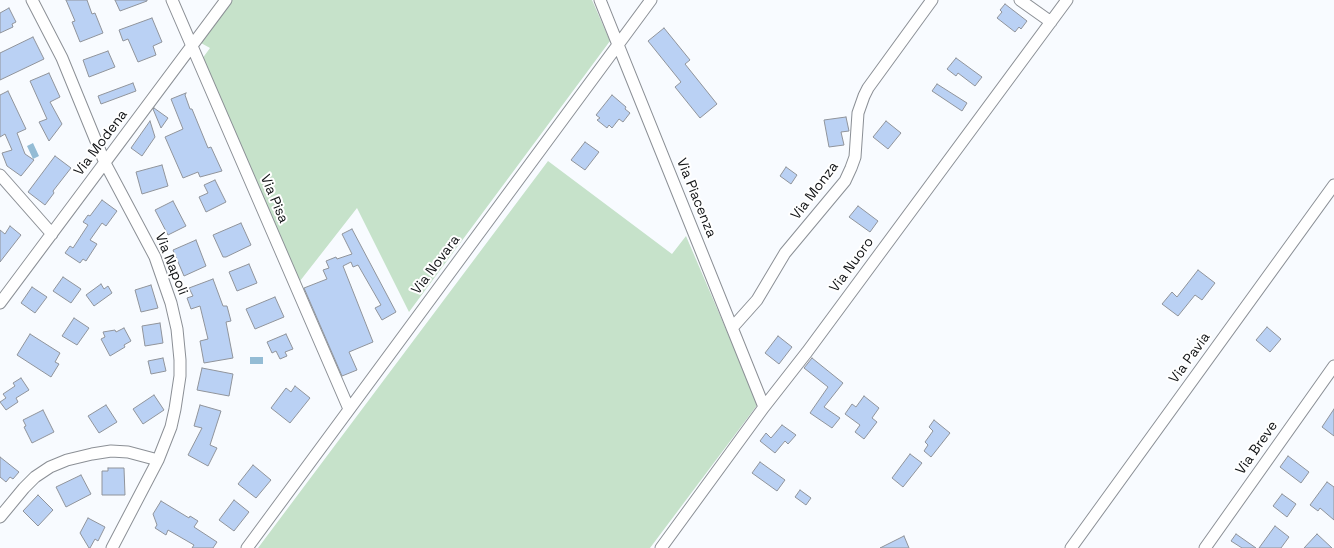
<!DOCTYPE html>
<style>
body{margin:0}
canvas{display:block;background:#f8fbff}
</style>
<canvas width="1334" height="548"></canvas>
<script>
const ctx = document.querySelector('canvas').getContext('2d');
ctx.lineJoin = 'round';
function fill(path, color) { ctx.fillStyle = color; ctx.fill(path, 'evenodd'); }
const toPath = rows => new Path2D(rows.map(r => 'M' + r).join(''));
function strokePath(path, color, width, dash) { ctx.strokeStyle = color; ctx.lineWidth = width; ctx.lineCap = dash ? 'butt' : 'round'; ctx.setLineDash(dash || []); ctx.stroke(path); }
function label(font, color, halo, rows, align = 'center') {
  ctx.font = font + ' "Space Grotesk",sans-serif'; ctx.lineWidth = 4; ctx.setLineDash([]); ctx.textBaseline = 'middle'; ctx.strokeStyle = halo; ctx.fillStyle = color; for (const [text, x, y, turn = 0] of rows) {
    ctx.save(); ctx.translate(x, y); ctx.rotate((+turn || 0) * Math.PI / 180); ctx.textAlign = isNaN(turn) ? turn : align; if (halo) ctx.strokeText(text, 0, 0); ctx.fillText(text, 0, 0); ctx.restore();
  }
}
fill(toPath([
 [232,0,592,0,610,41,409,312,357,208,300,281,202,59,210,48,201,43],
 [548,161,672,254,686,236,758,404,650,548,258,548]
]), '#c6e2ca');
fill(toPath([
 [33,143,39,156,33,159,27,146],
 [250,357,263,357,263,364,250,364]
]), '#94bcd5');
const building = toPath([
 [66,0,87,0,92,14,95,13,103,33,80,42,72,22,75,21,66,0],
 [115,0,147,0,147,1,120,11,115,0],
 [1005,4,1027,21,1021,29,1019,27,1015,32,997,18,1002,12,1000,10,1005,4],
 [9,8,16,22,12,24,13,27,0,33,0,13,9,8],
 [152,18,162,42,153,46,156,55,138,62,128,39,123,41,119,30,152,18],
 [664,28,690,60,685,64,717,104,700,118,675,87,681,82,648,41,664,28],
 [33,37,44,59,0,80,0,53,33,37],
 [108,51,115,67,89,77,83,60,108,51],
 [956,58,982,77,975,86,958,73,956,76,947,69,956,58],
 [49,73,60,97,50,102,62,124,49,141,39,122,47,119,30,81,49,73],
 [133,83,136,91,101,104,98,96,133,83],
 [937,84,967,103,962,111,932,91,937,84],
 [8,91,26,129,17,133,25,154,34,160,21,176,7,166,2,153,12,150,5,134,0,137,0,95,8,91],
 [186,93,185,95,190,109,192,109,208,148,211,147,222,171,200,177,198,172,183,178,165,137,183,129,171,99,186,93],
 [612,95,626,107,625,109,630,113,623,122,619,119,612,128,609,125,607,128,597,120,600,118,596,115,612,95],
 [154,108,168,118,161,128,153,109,154,108],
 [846,117,849,131,841,132,844,145,829,147,824,120,846,117],
 [150,121,155,137,142,156,131,148,150,121],
 [886,121,901,133,888,149,873,137,886,121],
 [585,142,599,152,585,170,571,160,585,142],
 [55,156,71,168,53,191,54,193,45,205,28,192,55,156],
 [162,165,168,186,142,194,136,172,162,165],
 [786,167,797,175,791,184,780,176,786,167],
 [215,180,226,202,206,212,199,197,208,193,204,185,215,180],
 [102,200,117,211,106,226,102,223,90,240,97,244,86,261,83,259,80,263,65,253,70,246,73,248,88,225,83,222,88,215,90,216,102,200],
 [173,201,186,226,168,235,155,210,173,201],
 [858,206,878,221,870,232,849,217,858,206],
 [241,223,251,245,226,257,223,257,213,235,241,223],
 [10,226,21,235,0,262,0,230,5,234,10,226],
 [352,229,396,312,382,320,375,308,381,305,358,265,353,267,351,262,343,266,373,342,349,352,357,370,342,376,304,288,327,279,323,270,329,268,326,261,336,257,337,259,352,254,342,234,352,229],
 [196,240,206,266,184,276,173,250,196,240],
 [249,264,257,283,237,291,229,272,249,264],
 [1198,270,1215,283,1202,300,1195,295,1178,316,1162,304,1172,292,1177,297,1198,270],
 [63,277,81,289,71,303,53,291,63,277],
 [213,279,223,306,227,306,231,321,226,322,233,358,204,363,200,341,208,339,200,306,191,309,187,298,193,296,189,288,213,279],
 [101,284,104,289,108,286,112,293,94,306,86,295,101,284],
 [151,285,158,308,141,312,135,290,151,285],
 [32,287,47,297,35,313,21,303,32,287],
 [275,297,284,317,255,329,246,309,275,297],
 [74,318,89,328,77,345,62,336,74,318],
 [160,323,163,343,145,346,142,326,160,323],
 [1267,327,1281,339,1270,352,1256,340,1267,327],
 [124,328,131,341,124,345,125,347,110,356,101,339,105,337,103,332,115,330,116,332,124,328],
 [30,334,60,353,55,362,59,364,51,377,17,355,30,334],
 [286,334,293,349,285,352,287,356,280,359,276,351,272,353,267,342,286,334],
 [778,336,792,347,779,364,765,353,778,336],
 [163,358,166,371,151,374,148,361,163,358],
 [812,358,843,383,824,407,840,418,832,428,810,413,828,387,804,368,812,358],
 [202,368,233,374,229,396,197,390,202,368],
 [21,378,29,390,16,398,18,402,6,410,0,402,6,398,3,394,15,386,13,383,21,378],
 [295,386,310,398,290,423,271,408,286,388,291,392,295,386],
 [154,395,164,410,143,424,133,409,154,395],
 [864,396,879,408,872,418,877,422,864,439,855,432,860,425,845,414,852,404,856,407,864,396],
 [106,405,117,422,99,433,88,416,106,405],
 [200,405,221,411,210,445,217,448,208,466,188,455,202,428,194,426,200,405],
 [1334,409,1334,436,1322,427,1334,409],
 [43,410,54,432,32,443,24,427,26,426,23,420,43,410],
 [934,420,950,433,931,457,924,451,928,445,925,442,933,431,929,427,934,420],
 [782,425,796,435,788,444,785,441,775,453,760,441,766,433,771,438,782,425],
 [910,454,922,463,903,487,892,478,910,454],
 [1288,456,1309,472,1301,483,1280,467,1288,456],
 [0,457,19,472,13,479,10,477,6,482,0,477,0,457],
 [760,462,785,480,777,491,752,473,760,462],
 [253,465,271,480,256,498,238,484,253,465],
 [108,468,124,468,125,495,102,495,102,471,108,471,108,468],
 [81,475,91,494,66,507,56,487,81,475],
 [1327,482,1334,487,1334,520,1320,508,1318,511,1310,505,1327,482],
 [800,490,811,498,806,505,795,497,800,490],
 [1282,494,1296,504,1287,517,1273,506,1282,494],
 [38,495,53,510,38,526,23,511,38,495],
 [234,500,249,512,234,531,219,520,234,500],
 [161,501,189,518,190,516,198,521,194,527,217,542,213,548,192,548,194,545,168,530,166,535,155,528,157,525,153,514,161,501],
 [88,518,105,527,98,541,95,539,90,548,89,548,80,533,88,518],
 [1275,526,1289,537,1281,548,1259,548,1275,526],
 [1236,534,1256,548,1242,548,1231,541,1236,534],
 [1317,534,1332,548,1304,548,1317,534],
 [904,536,909,548,880,548,904,536]
]);
fill(building, '#bad1f4');
strokePath(building, '#90949b', 1);
const street = toPath([
 [32,0,62,58,105,163,155,257,171,303,177,329,180,360,180,376,175,409,171,427,158,460,112,548],
 [172,0,349,409],
 [600,0,764,407],
 [1020,0,1051,22],
 [0,175,52,234],
 [0,303,226,0],
 [732,328,757,300,785,253,845,181,851,168,855,157,858,113,864,96,868,88,932,0],
 [0,517,24,488,35,477,50,467,67,460,92,454,111,451,128,452,158,460],
 [247,548,651,0],
 [661,548,764,407,807,352,1067,0],
 [1071,548,1334,185],
 [1205,548,1334,366]
]);
strokePath(street, '#8c9096', 13);
strokePath(street, '#fff', 11);
label('14px', '#111315', '#fff', [
 ["Via Modena",101,143,-53],
 ["Via Monza",815,191,-53],
 ["Via Piacenza",696,198,68],
 ["Via Pisa",274,199,67],
 ["Via Napoli",171,264,68],
 ["Via Novara",436,265,-53],
 ["Via Nuoro",852,265,-54],
 ["Via Pavia",1190,358,-54],
 ["Via Breve",1257,448,-55]
]);
</script>
